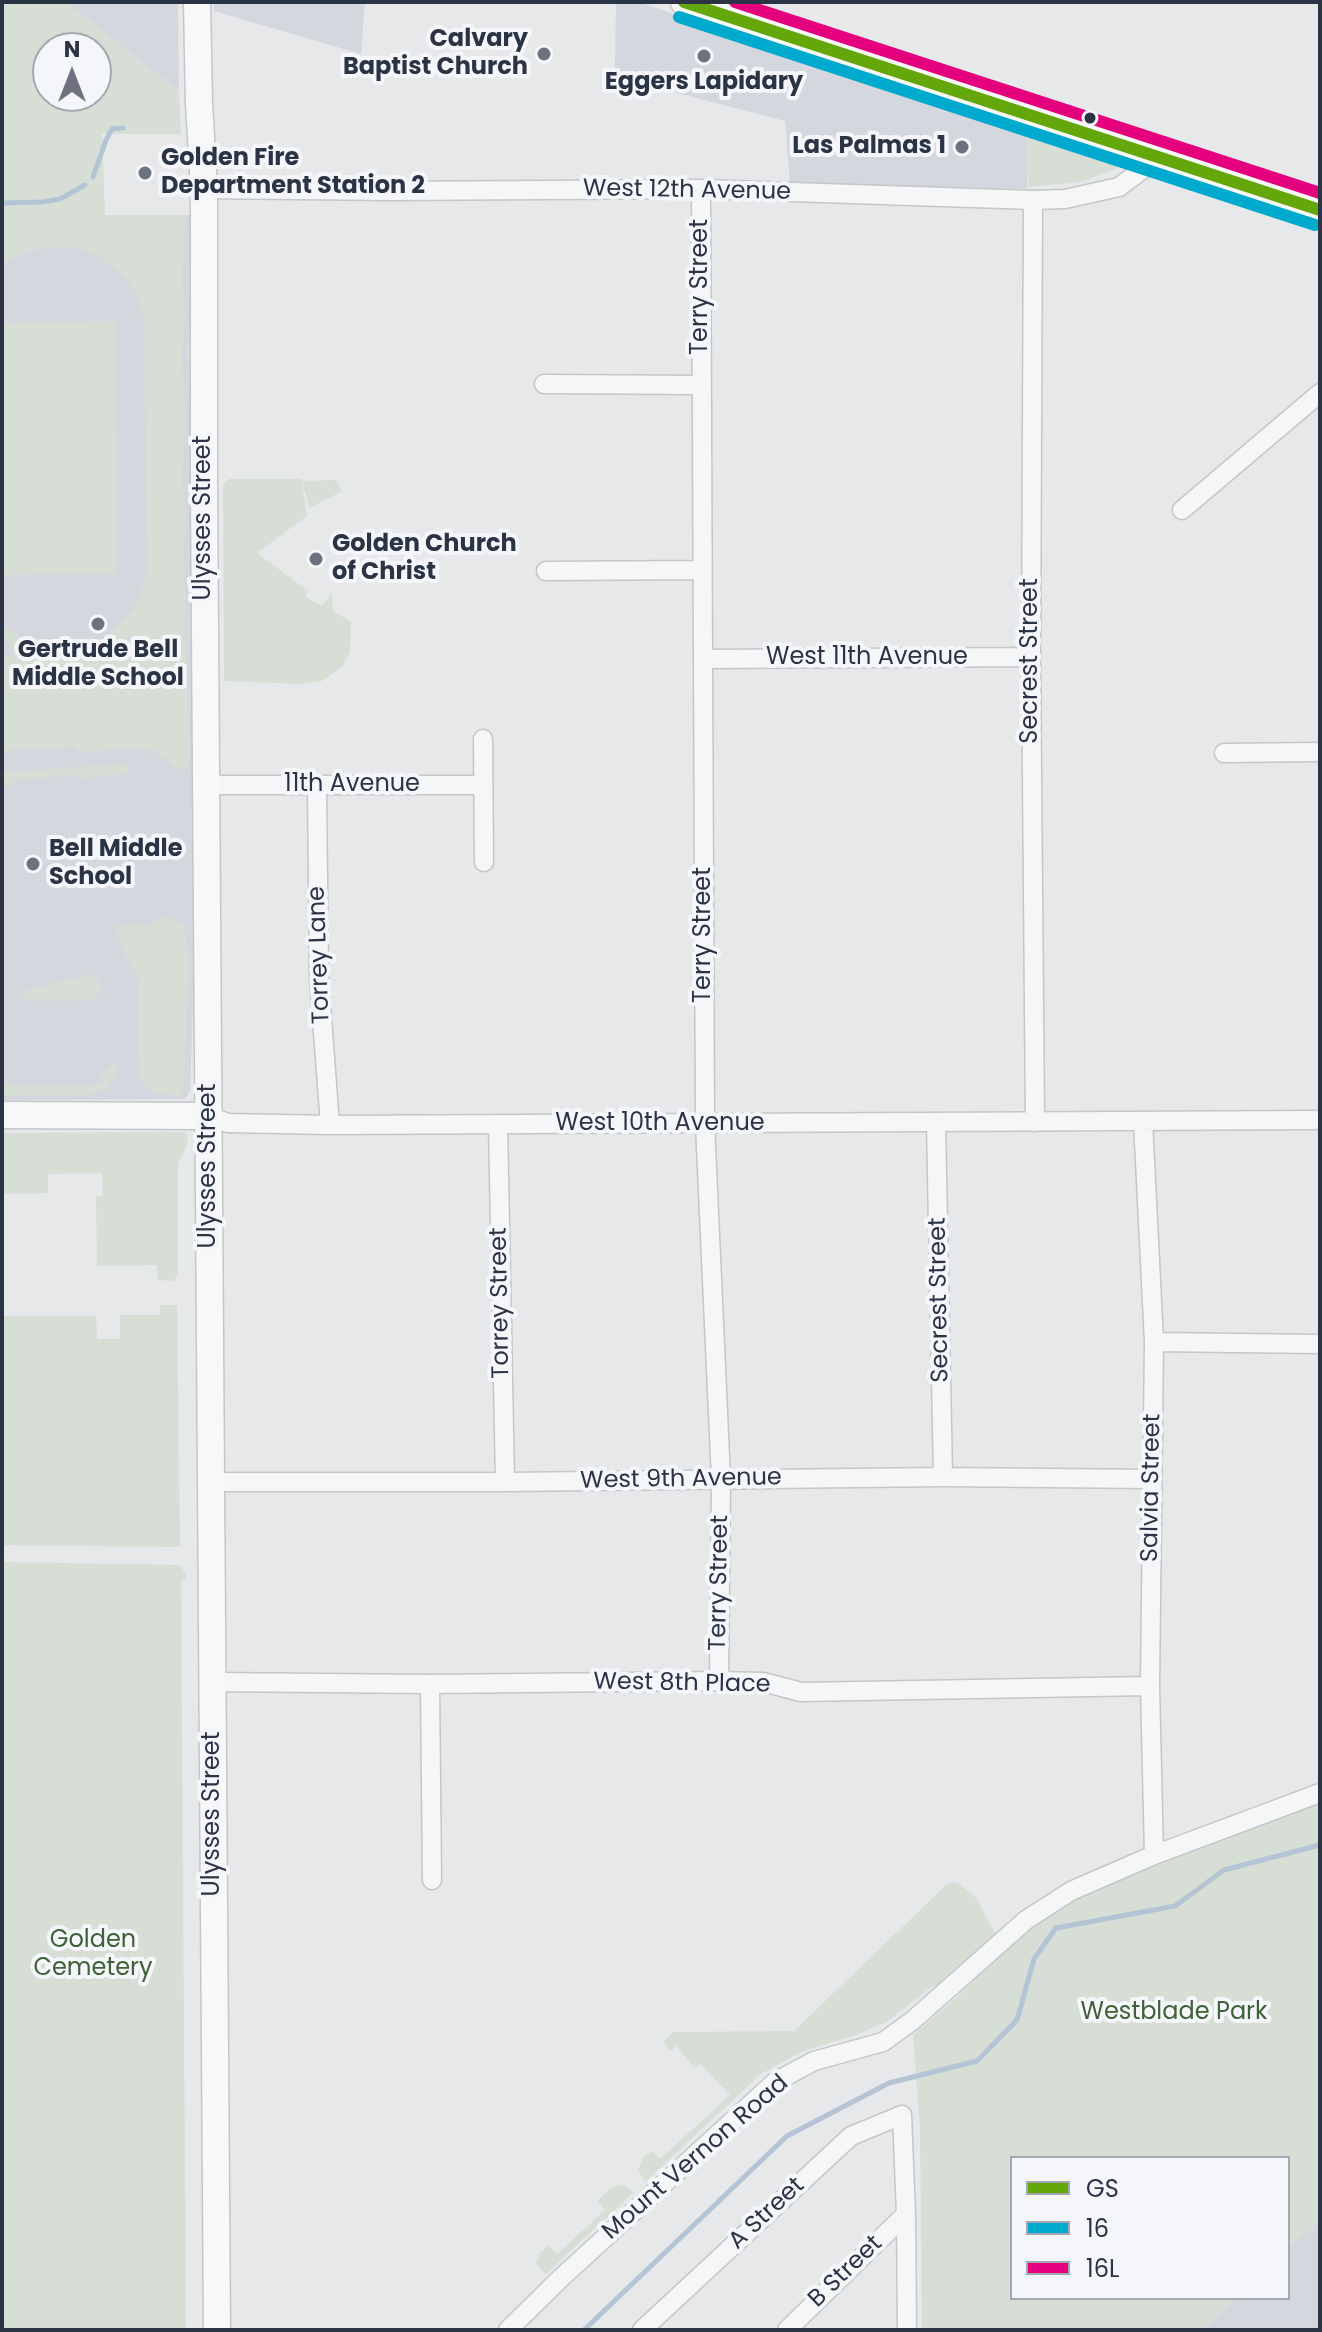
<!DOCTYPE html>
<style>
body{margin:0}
#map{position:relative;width:1322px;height:2332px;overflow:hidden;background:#e6e8ea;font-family:Poppins,sans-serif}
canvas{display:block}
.frame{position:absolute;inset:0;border:4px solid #2b3445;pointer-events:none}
.legend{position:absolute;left:1010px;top:2156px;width:280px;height:144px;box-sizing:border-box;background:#f4f6f9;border:2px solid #a4a8b1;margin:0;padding:10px 14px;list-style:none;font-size:24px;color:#2b3445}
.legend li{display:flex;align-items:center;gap:16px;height:40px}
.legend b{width:40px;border:2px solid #a4a8b1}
.north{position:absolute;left:32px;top:32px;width:80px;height:80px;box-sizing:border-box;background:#f4f6f9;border:2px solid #a4a8b1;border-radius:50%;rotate:0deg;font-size:22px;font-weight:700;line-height:32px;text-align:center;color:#2b3445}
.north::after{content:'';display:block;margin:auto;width:28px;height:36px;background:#6c737f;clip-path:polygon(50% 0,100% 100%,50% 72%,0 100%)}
</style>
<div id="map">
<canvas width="1322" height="2332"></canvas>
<div class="frame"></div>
<ul class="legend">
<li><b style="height:10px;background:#64a70b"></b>GS</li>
<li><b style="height:10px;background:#00a9ce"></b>16</li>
<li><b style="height:10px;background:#e5007d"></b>16L</li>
</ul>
<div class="north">N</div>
</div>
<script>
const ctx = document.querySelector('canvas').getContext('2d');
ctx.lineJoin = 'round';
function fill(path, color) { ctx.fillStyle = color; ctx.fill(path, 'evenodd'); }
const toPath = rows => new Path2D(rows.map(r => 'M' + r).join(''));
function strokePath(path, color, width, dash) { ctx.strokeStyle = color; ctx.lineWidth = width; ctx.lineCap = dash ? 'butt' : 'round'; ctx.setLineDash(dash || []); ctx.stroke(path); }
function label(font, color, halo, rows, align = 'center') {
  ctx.font = font + ' Poppins,sans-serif'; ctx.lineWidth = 8; ctx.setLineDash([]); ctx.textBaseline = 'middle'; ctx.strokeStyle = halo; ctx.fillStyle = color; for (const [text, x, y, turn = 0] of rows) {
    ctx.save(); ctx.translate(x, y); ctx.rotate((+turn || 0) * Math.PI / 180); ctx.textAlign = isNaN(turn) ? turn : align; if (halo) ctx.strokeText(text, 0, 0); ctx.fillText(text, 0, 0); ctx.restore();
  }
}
fill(toPath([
 [65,2,178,2,179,91],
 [214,2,365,2,361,54,214,11],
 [616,2,638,2,1027,130,1027,189,790,183,785,121,674,92,618,91,615,68],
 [2,215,193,215,195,959,190,1091,185,1099,2,1100],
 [1320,2219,1320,2330,1196,2330,1208,2325,1236,2298,1288,2298,1288,2249]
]), '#d4d7dd');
fill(toPath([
 [2,2,65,2,179,91,181,134,102,134,105,215,186,215,182,278,185,311,182,360,186,417,182,479,186,516,183,555,186,595,183,630,188,672,189,767,182,769,175,768,157,753,149,749,133,748,77,753,76,747,3,751,2,666,5,666,4,657,13,656,12,644,10,641,3,641,2,625,33,644,51,648,71,648,94,642,109,634,132,611,140,597,147,572,144,320,135,292,126,279,101,257,87,251,70,247,41,248,21,254,2,266],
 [48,48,96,48,96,96,48,96],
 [1027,132,1117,162,1117,168,1081,182,1028,187],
 [191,242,193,669,189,629,192,590,189,556,192,512,188,454,191,416,187,350,191,312,188,290],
 [115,321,117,574,4,575,2,322],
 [229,479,301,479,302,481,336,480,342,491,310,508,302,482,307,516,257,553,308,591,305,597,322,606,332,592,333,611,351,622,350,652,343,666,322,681,302,684,224,681,223,484],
 [124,764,128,767,126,774,79,778,76,775,16,780,12,786,2,787,2,772],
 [168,917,179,924,184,923,189,961,183,1094,178,1096,155,1093,143,1083,139,1074,137,974,126,956,115,929,118,924,150,925,158,919],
 [87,975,94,976,101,984,99,994,93,1000,29,1001,24,998,26,990],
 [112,1063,116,1063,116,1075,106,1090,103,1089,90,1095,83,1096,2,1096,2,1074,8,1085,103,1085,100,1074,106,1071],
 [185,1132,188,1136,186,1149,179,1160,178,1166,178,1273,174,1281,158,1280,157,1265,97,1266,96,1196,103,1196,102,1173,48,1174,48,1193,2,1194,2,1133],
 [160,1305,177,1305,180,1547,2,1545,2,1316,96,1316,97,1339,120,1339,120,1315,160,1315],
 [2,1562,180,1565,185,1573,186,1580,181,1580,186,2330,2,2330],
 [1320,1798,1320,2219,1288,2249,1288,2158,1012,2158,1012,2298,1236,2298,1208,2325,1196,2330,922,2330,920,2129,913,2035,957,1997,1009,1945,1027,1930,1062,1907,1103,1885,1145,1867],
 [953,1882,960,1884,976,1898,994,1931,995,1936,991,1941,937,1987,934,1985,888,2021,858,2034,801,2052,761,2074,645,2182,638,2170,643,2157,652,2151,660,2159,730,2095,700,2064,695,2068,676,2046,669,2051,664,2042,673,2032,794,2031,946,1885],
 [621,2185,627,2187,633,2193,545,2275,536,2263,540,2253,549,2245,557,2254,605,2210,597,2201,612,2187]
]), '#d6ded6');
strokePath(toPath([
 [93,177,106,140,112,129,123,128],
 [2,203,42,202,60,199,85,185],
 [584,2330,787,2136,889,2083,977,2061,1017,2020,1034,1959,1056,1928,1175,1906,1224,1870,1320,1845]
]), '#b4c4d5', 5);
const street = toPath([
 [204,189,390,191,701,189,1033,200,1065,199,1119,187,1159,157],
 [701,189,705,1124,721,1479,719,1681],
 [1033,200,1031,657,1035,1122],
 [544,384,701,385],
 [1182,510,1320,393],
 [546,571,703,570],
 [703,659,1031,657],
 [483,739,484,862],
 [1224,753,1320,752],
 [206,777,212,783,221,785,483,785],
 [317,785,319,978,330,1125],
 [209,1116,228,1123,330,1125,1320,1120],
 [1143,1121,1154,1342,1150,1686,1154,1855],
 [936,1123,943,1477],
 [498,1124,505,1482],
 [1154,1342,1320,1344],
 [211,1482,505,1482,943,1477,1152,1479],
 [212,1682,430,1684,719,1681,763,1682,801,1692,1150,1686],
 [430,1684,432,1880],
 [508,2330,562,2277,775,2082,814,2061,883,2042,912,2021,1026,1920,1071,1891,1154,1855,1320,1793],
 [642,2330,851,2136,902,2115,906,2214,907,2330],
 [787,2330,906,2214]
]);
const secondary = toPath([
 [197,2,199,103,204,189,204,487,217,2330],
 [684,2,1320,210],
 [2,1115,209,1116]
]);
strokePath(street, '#c4c6c8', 21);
strokePath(secondary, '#c4c6c8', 29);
strokePath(street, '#f5f6f7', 18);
strokePath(secondary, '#f8f8f8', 26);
strokePath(toPath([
 [684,2,1320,210]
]), '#64a70b', 12);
strokePath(toPath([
 [679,17,1315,225]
]), '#00a9ce', 12);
strokePath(toPath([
 [735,2,1320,193]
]), '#e5007d', 12);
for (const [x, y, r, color] of [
 [544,54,8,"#6c737f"],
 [704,56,8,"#6c737f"],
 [1090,118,7,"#2b3445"],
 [962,147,8,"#6c737f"],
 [145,173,8,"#6c737f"],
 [316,559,8,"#6c737f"],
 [98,624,8,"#6c737f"],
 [33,864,8,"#6c737f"]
]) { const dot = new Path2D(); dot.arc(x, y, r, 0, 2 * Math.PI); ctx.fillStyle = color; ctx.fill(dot); strokePath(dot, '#f4f6f9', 3); }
label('bold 24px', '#2b3445', '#f4f6f9', [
 ["Calvary",528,40,"right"],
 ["Baptist Church",528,68,"right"],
 ["Eggers Lapidary",704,83,"center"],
 ["Las Palmas 1",946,147,"right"],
 ["Golden Fire",161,159],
 ["Department Station 2",161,187],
 ["Golden Church",332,545],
 ["of Christ",332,573],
 ["Gertrude Bell",98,651,"center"],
 ["Middle School",98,679,"center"],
 ["Bell Middle",49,850],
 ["School",49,878]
], 'left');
label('24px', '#2b3445', '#f4f6f9', [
 ["West 12th Avenue",687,191,1],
 ["Terry Street",701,287,-90],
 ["Ulysses Street",204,518,-90],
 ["West 11th Avenue",867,658],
 ["Secrest Street",1031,661,-90],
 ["11th Avenue",352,785],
 ["Terry Street",704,935,-90],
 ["Torrey Lane",320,955,-92],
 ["West 10th Avenue",660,1124],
 ["Ulysses Street",209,1166,-90],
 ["Secrest Street",940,1300,-91],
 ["Torrey Street",501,1303,-91],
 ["West 9th Avenue",681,1480,-1],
 ["Salvia Street",1152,1488,-89],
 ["Terry Street",720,1583,-89],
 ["West 8th Place",682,1684,1],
 ["Ulysses Street",213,1814,-90],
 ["Mount Vernon Road",696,2158,-41],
 ["A Street",767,2214,-43],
 ["B Street",846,2272,-44]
]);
label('24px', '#3f6138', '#f4f6f9', [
 ["Golden",93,1941],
 ["Cemetery",93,1969],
 ["Westblade Park",1174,2013]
]);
</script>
